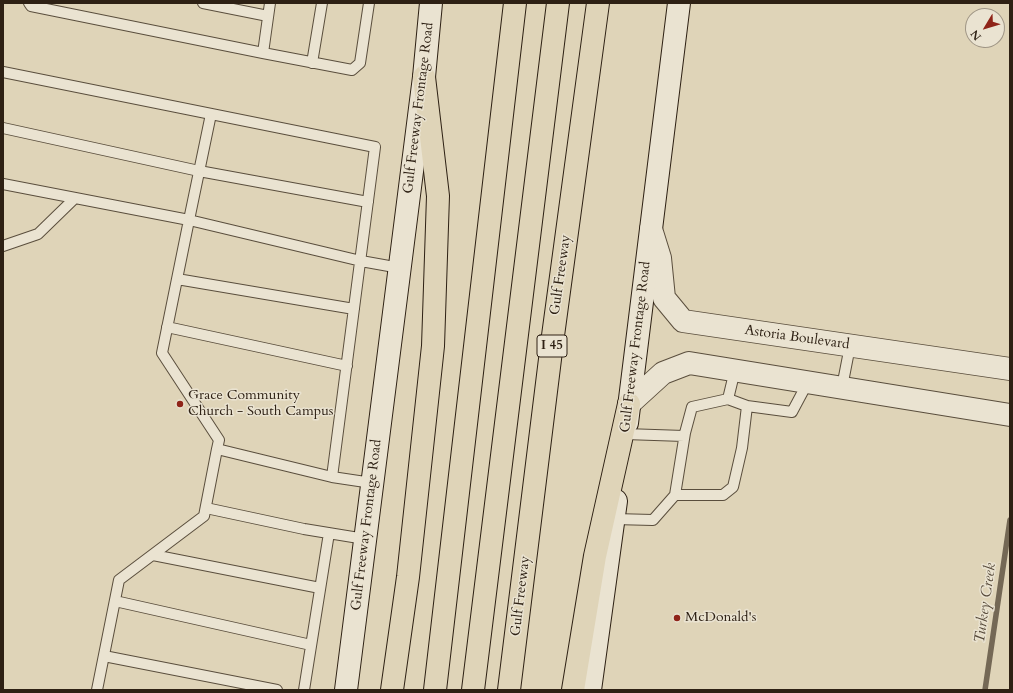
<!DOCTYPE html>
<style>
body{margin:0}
#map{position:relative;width:1013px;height:693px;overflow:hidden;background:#dfd4b8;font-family:Cardo,serif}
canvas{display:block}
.frame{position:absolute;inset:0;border:4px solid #2e2114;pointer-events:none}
.north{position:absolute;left:965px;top:8px;width:40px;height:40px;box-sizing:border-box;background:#eae3d1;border:1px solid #9f9585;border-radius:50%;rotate:232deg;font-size:11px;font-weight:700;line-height:16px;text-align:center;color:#2e2114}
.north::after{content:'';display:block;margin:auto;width:14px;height:18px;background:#8f2418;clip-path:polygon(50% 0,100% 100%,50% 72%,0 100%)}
</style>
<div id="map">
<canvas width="1013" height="693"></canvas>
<div class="frame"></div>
<div class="north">N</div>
</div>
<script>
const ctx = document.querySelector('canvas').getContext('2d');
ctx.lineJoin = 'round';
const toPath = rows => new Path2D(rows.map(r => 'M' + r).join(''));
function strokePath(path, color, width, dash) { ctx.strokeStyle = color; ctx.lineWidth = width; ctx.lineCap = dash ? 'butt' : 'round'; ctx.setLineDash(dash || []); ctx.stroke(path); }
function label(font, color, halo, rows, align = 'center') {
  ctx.font = font + ' Cardo,serif'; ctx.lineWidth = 3; ctx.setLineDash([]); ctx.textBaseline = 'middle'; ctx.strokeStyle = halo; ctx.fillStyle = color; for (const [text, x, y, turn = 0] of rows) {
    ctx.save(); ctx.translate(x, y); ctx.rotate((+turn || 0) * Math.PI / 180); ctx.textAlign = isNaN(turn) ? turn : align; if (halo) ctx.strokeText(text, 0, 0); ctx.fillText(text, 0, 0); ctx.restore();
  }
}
strokePath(toPath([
 [985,690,1010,520]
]), '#746855', 5.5);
const service = toPath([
 [29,3,31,6,263,53,352,70,360,63,369,3],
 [203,3,268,16],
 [263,53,270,3],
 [312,63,322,3],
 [3,72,375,147,332,477,217,449],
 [211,114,189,220,361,261,400,268],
 [3,128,199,171,368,202],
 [3,184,189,220,162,353,219,440,217,449,204,516,119,580,97,690],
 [3,246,38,234,75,198],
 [177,279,354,309],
 [167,327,347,366],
 [842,387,850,346],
 [728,399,747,406,792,412,808,382],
 [625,434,684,436],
 [332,477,372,483],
 [675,495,723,495,733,487,742,448,747,406],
 [206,508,304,529,365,539],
 [614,519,653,520,675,495,685,433,692,407,728,399,735,370],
 [153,555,320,588],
 [115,601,311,645],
 [104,656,277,690],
 [304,690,329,533]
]);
const tertiary = toPath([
 [651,229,660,258,664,298,683,321,1010,369],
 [629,404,663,373,689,363,1010,415]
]);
const secondary = toPath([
 [627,423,679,3],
 [346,690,424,77,431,3],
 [590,690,616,501]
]);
const motorway = toPath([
 [392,690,408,577,433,346,438,196,424,77],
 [435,690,515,3],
 [473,690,558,3],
 [509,690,552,343,598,3],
 [573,690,595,556,629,404]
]);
strokePath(service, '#5a4e3d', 12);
strokePath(tertiary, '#5a4e3d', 24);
strokePath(secondary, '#2e2114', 24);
strokePath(motorway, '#2e2114', 24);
strokePath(service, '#eae3d1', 10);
strokePath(tertiary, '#eae3d1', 22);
strokePath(secondary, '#eae3d1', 22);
strokePath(motorway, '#dfd4b8', 22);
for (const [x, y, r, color] of [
 [180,404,4,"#8f2418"],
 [677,618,4,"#8f2418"]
]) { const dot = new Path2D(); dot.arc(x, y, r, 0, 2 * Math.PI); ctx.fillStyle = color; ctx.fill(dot); strokePath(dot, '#eae3d1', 1.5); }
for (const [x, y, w] of [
 [552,346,30]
]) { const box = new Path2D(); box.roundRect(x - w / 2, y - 11, w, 22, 3); ctx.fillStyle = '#eae3d1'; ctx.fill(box); strokePath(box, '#2e2114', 1); }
label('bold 13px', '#2e2114', null, [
 ["I 45",552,346]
]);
label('14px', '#2e2114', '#eae3d1', [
 ["Gulf Freeway Frontage Road",419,108,-83],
 ["Gulf Freeway",561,275,-82],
 ["Astoria Boulevard",797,338,8],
 ["Gulf Freeway Frontage Road",636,347,-83],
 ["Gulf Freeway Frontage Road",367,525,-83],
 ["Gulf Freeway",521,596,-83]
]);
label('14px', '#2e2114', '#eae3d1', [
 ["Grace Community",188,396],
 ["Church - South Campus",188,412],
 ["McDonald's",685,618]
], 'left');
label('italic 15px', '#574a3a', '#eae3d1', [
 ["Turkey Creek",986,603,-82]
]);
</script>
